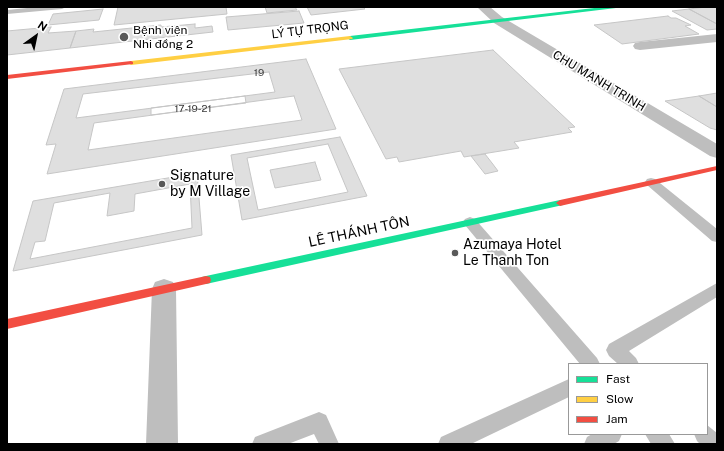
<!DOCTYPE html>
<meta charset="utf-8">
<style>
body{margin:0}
#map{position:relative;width:724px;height:451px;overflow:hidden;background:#fff;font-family:"Public Sans",sans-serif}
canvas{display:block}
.frame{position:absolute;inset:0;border:8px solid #000;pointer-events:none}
.legend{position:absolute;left:568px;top:363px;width:140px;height:72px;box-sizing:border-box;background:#fff;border:1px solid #999;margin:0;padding:5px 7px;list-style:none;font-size:12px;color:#000}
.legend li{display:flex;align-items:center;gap:8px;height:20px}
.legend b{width:20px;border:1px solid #999}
.north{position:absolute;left:16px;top:16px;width:40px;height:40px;-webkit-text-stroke:3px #fff;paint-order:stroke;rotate:33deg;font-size:11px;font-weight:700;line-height:16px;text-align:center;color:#000}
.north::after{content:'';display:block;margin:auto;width:14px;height:18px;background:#000;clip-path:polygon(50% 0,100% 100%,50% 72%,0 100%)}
</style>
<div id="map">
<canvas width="724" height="451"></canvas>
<div class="frame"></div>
<ul class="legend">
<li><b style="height:5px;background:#16e098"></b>Fast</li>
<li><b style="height:5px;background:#ffcf43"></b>Slow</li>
<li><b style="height:5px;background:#f24e42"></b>Jam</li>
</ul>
<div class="north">N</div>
</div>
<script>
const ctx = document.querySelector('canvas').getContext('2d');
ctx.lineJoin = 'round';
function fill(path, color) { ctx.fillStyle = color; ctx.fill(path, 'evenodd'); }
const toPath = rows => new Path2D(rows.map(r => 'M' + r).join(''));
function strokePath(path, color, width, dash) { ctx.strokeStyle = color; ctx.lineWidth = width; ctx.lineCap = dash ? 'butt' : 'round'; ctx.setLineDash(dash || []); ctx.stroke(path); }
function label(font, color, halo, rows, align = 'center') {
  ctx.font = font + ' "Public Sans",sans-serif'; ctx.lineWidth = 3.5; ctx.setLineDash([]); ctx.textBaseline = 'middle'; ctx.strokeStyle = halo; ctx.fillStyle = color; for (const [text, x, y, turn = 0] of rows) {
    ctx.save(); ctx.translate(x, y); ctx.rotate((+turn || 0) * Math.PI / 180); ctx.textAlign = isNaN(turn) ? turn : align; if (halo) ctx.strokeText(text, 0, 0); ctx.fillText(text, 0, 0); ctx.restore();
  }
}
const building = toPath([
 [118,7,226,7,227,14,114,25,118,7],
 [265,7,295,7,297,10,267,13,265,7],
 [307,7,363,7,365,9,311,15,307,7],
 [706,7,717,7,717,24,689,9,706,7],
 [103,9,99,20,48,25,53,14,103,9],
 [689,9,717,24,717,29,707,30,672,11,689,9],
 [299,11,304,23,228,30,226,17,299,11],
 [668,16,671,18,676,18,691,25,685,26,699,34,622,44,594,25,668,16],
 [195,24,195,28,212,26,213,32,70,48,76,31,94,29,93,32,161,25,161,27,195,24],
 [51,27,48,33,76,31,70,48,7,55,7,31,51,27],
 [493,50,575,127,568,128,572,132,514,142,519,148,464,157,461,151,399,162,397,157,386,159,339,69,493,50],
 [306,59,336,129,47,174,56,144,46,145,64,89,306,59],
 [269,72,275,92,76,118,83,94,269,72],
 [717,93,717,107,699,96,717,93],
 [245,96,246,103,151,115,151,108,245,96],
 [294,96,302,120,88,150,94,123,294,96],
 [699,96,717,107,717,130,710,128,665,101,699,96],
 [340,137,367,196,242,220,231,155,340,137],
 [328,144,348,192,258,210,247,158,328,144],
 [485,154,492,163,498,171,485,174,471,156,485,154],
 [315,162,321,180,275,188,270,170,315,162],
 [197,173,202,235,13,271,33,201,197,173],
 [190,184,192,228,30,259,35,242,45,241,54,203,110,193,107,216,134,211,135,194,190,184]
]);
fill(building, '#dfdfdf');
strokePath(building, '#c6c6c6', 1);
fill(toPath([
 [37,7,66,7,62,9,7,14,7,10,37,7],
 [651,178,655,179,717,229,717,242,712,241,647,185,645,182,647,179,651,178],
 [470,217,475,219,597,358,600,364,580,364,465,225,463,222,465,219,470,217],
 [717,283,717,297,629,351,636,358,639,364,618,364,609,356,606,350,609,344,717,283],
 [569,379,569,397,471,444,438,444,441,437,569,379],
 [319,412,326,415,339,444,319,444,314,434,288,444,252,444,255,437,319,412],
 [707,425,717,433,717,444,700,444,697,441,694,434,707,434,707,425],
 [592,434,622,434,619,441,614,444,584,444,587,437,592,434],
 [645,434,669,434,675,444,651,444,645,434]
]), '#bebebe');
fill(toPath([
 [477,7,490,7,502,17,717,144,717,158,710,156,494,23,477,7],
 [717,34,717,42,640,50,635,49,633,46,635,43,640,42,717,34],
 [164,279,173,282,176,289,178,444,146,444,152,289,155,282,164,279]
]), '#bebebe');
fill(toPath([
 [603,7,618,7,616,8,350,40,347,38,350,36,603,7],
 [560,200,564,203,563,205,206,284,202,283,201,280,202,277,206,276,560,200]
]), '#16e098');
fill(toPath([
 [350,36,353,38,352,39,131,65,128,63,131,61,350,36]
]), '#ffcf43');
fill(toPath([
 [131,61,133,62,133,64,7,79,7,75,131,61],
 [717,166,717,170,560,206,556,203,560,200,717,166],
 [206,276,210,277,211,280,210,283,206,284,7,329,7,319,206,276]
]), '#f24e42');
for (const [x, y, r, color] of [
 [124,37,5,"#595959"],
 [162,184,4,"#595959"],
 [455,253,4,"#595959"]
]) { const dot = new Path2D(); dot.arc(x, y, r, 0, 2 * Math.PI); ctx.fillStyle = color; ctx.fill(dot); strokePath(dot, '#fff', 1.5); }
label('10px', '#383838', null, [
 ["19",259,73],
 ["17-19-21",193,109]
]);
label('12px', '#000', '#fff', [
 ["Bệnh viện",133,30],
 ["Nhi đồng 2",133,44]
], 'left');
label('12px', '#000', '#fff', [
 ["LÝ TỰ TRỌNG",310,30,-7],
 ["CHU MẠNH TRINH",599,81,31]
]);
label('14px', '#000', '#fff', [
 ["Signature",170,176],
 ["by M Village",170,192],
 ["Azumaya Hotel",463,245],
 ["Le Thanh Ton",463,261]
], 'left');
label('14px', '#000', '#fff', [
 ["LÊ THÁNH TÔN",359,232,-12]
]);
</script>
